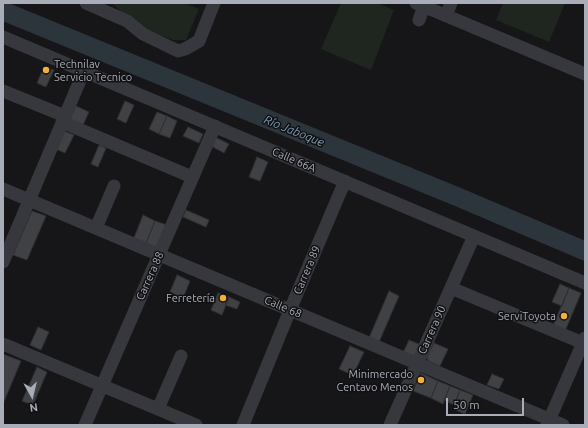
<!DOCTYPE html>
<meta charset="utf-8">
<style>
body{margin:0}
#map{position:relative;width:588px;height:428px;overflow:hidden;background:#161618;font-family:Ubuntu,sans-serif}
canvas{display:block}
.frame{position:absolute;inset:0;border:4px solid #a8adb8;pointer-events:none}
.north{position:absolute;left:12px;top:376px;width:40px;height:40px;-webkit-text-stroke:3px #111113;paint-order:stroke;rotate:172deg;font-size:11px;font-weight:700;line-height:16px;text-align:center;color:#a8adb8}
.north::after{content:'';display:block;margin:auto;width:14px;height:18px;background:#a8adb8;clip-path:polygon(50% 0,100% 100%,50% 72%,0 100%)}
.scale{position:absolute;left:446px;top:398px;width:78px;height:18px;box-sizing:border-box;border:2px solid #a8adb8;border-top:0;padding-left:5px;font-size:12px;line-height:14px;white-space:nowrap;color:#a8adb8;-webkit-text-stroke:3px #111113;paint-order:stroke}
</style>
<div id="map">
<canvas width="588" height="428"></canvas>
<div class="frame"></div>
<div class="north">N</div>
<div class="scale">50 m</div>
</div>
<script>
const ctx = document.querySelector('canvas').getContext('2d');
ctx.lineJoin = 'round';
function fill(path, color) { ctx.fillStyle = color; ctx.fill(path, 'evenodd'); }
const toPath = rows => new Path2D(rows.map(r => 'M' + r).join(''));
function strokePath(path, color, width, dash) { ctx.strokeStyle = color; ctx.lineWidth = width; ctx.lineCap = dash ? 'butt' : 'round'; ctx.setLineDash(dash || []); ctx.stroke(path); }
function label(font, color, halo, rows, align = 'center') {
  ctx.font = font + ' Ubuntu,sans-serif'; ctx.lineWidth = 3; ctx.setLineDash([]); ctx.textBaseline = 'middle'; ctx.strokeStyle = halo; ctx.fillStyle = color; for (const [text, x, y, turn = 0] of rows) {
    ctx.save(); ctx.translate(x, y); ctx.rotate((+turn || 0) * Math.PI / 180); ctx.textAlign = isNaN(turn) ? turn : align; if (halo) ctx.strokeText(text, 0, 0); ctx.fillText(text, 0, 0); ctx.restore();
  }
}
fill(toPath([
 [112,3,185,3,199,9,186,40,173,40,148,30,122,12],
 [341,3,377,3,394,10,371,70,321,49],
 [503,3,565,3,549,42,496,20]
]), '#1e261f');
strokePath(toPath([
 [3,11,458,197,585,251]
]), '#2c353c', 19);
const building = toPath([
 [44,67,54,70,46,87,37,83,44,67],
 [125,101,134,105,126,123,117,119,125,101],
 [76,106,89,112,82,127,69,121,76,106],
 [157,112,167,116,159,134,149,129,157,112],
 [167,116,177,121,170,138,159,134,167,116],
 [188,127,203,134,199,143,183,136,188,127],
 [64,131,74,135,65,153,56,149,64,131],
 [215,137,229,144,224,153,211,146,215,137],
 [99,145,106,148,98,167,91,164,99,145],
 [257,157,268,162,260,181,249,177,257,157],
 [186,210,209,220,206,227,183,217,186,210],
 [32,211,46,216,27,260,13,255,32,211],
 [143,215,155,221,146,243,134,238,143,215],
 [155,221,167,225,157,248,146,243,155,221],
 [177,275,190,281,183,298,170,292,177,275],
 [560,284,569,288,562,306,552,302,560,284],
 [569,288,581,293,565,331,553,326,569,288],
 [389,291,399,296,379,342,369,338,389,291],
 [218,293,229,297,222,315,211,310,218,293],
 [229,297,240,302,237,309,225,305,229,297],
 [38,327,49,332,41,350,30,345,38,327],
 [409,340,421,345,416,355,412,356,403,353,409,340],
 [434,343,448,349,440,366,428,361,427,357,434,343],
 [350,346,364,352,353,375,339,369,350,346],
 [3,354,21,361,3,404,3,354],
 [37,367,47,372,33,405,22,401,37,367],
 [421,373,438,381,431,398,413,391,421,373],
 [492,374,504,379,499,389,487,385,492,374],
 [438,381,450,386,443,404,431,398,438,381],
 [450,386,460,390,454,405,444,400,450,386],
 [460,390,473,395,465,414,453,409,460,390]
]);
fill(building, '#404145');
strokePath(building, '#303034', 1);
strokePath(toPath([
 [86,3,127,21,143,34,178,51,185,49,199,41,214,3],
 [416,3,585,74],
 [446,16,451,3],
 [419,20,424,6],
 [3,37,585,283],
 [3,91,65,116],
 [62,122,192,177],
 [3,189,563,425],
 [96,228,114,186],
 [3,262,84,71],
 [451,288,583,343],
 [3,344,196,425],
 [158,409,181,356],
 [85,425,215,126],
 [243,425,290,310,345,181],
 [390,425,474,236],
 [547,425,585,338]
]), '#37383d', 13);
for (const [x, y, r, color] of [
 [46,70,4,"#f2b134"],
 [223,298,4,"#f2b134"],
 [564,316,4,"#f2b134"],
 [421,380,4,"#f2b134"]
]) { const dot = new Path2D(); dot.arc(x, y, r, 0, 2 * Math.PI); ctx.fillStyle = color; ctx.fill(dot); strokePath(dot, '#111113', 1.5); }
label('11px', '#a8adb8', '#111113', [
 ["Technilav",54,64,"left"],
 ["Servicio Tecnico",54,77,"left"],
 ["Ferretería",215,298],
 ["ServiToyota",556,316],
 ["Minimercado",413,374],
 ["Centavo Menos",413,387]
], 'right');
label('11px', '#a8adb8', '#111113', [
 ["Calle 66A",294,160,23],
 ["Carrera 89",307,270,-67],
 ["Carrera 88",150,276,-66],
 ["Calle 68",283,307,23],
 ["Carrera 90",432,330,-66]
]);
label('italic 12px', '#7f9bb3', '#111113', [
 ["Río Jaboque",294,131,22]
]);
</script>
